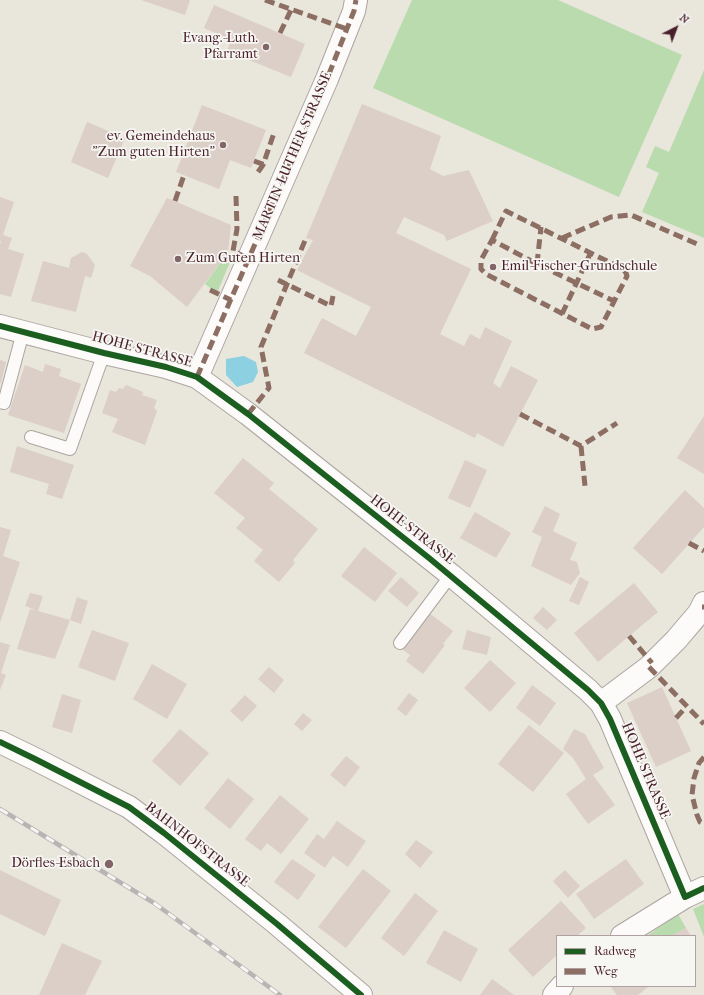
<!DOCTYPE html>
<meta charset="utf-8">
<style>
body{margin:0}
#map{position:relative;width:704px;height:995px;overflow:hidden;background:#e9e6dc;font-family:"IM FELL French Canon",serif}
canvas{display:block}
.legend{position:absolute;left:556px;top:935px;width:140px;height:52px;box-sizing:border-box;background:#f6f6f2;border:1px solid #b1a0a2;margin:0;padding:5px 7px;list-style:none;font-size:12px;color:#4a1f2b}
.legend li{display:flex;align-items:center;gap:8px;height:20px}
.legend b{width:20px;border:1px solid #b1a0a2}
.north{position:absolute;left:656px;top:8px;width:40px;height:40px;-webkit-text-stroke:3px #f6f6f2;paint-order:stroke;rotate:42deg;font-size:11px;font-weight:700;line-height:16px;text-align:center;color:#4a1f2b}
.north::after{content:'';display:block;margin:auto;width:14px;height:18px;background:#4a1f2b;clip-path:polygon(50% 0,100% 100%,50% 72%,0 100%)}
</style>
<div id="map">
<canvas width="704" height="995"></canvas>
<ul class="legend">
<li><b style="height:5px;background:#1b5e20"></b>Radweg</li>
<li><b style="height:5px;background:#8d6e63"></b>Weg</li>
</ul>
<div class="north">N</div>
</div>
<script>
const ctx = document.querySelector('canvas').getContext('2d');
ctx.lineJoin = 'round';
function fill(path, color) { ctx.fillStyle = color; ctx.fill(path, 'evenodd'); }
const toPath = rows => new Path2D(rows.map(r => 'M' + r).join(''));
function strokePath(path, color, width, dash) { ctx.strokeStyle = color; ctx.lineWidth = width; ctx.lineCap = dash ? 'butt' : 'round'; ctx.setLineDash(dash || []); ctx.stroke(path); }
function label(font, color, halo, rows, align = 'center') {
  ctx.font = font + ' "IM FELL French Canon",serif'; ctx.lineWidth = 3.5; ctx.setLineDash([]); ctx.textBaseline = 'middle'; ctx.strokeStyle = halo; ctx.fillStyle = color; for (const [text, x, y, turn = 0] of rows) {
    ctx.save(); ctx.translate(x, y); ctx.rotate((+turn || 0) * Math.PI / 180); ctx.textAlign = isNaN(turn) ? turn : align; if (halo) ctx.strokeText(text, 0, 0); ctx.fillText(text, 0, 0); ctx.restore();
  }
}
fill(toPath([
 [412,0,558,0,682,55,619,197,373,88],
 [704,70,704,238,642,212,659,173,646,167,655,146,669,152],
 [228,252,233,255,217,293,205,284],
 [704,904,704,937,693,909],
 [678,914,686,928,671,936,647,936]
]), '#badbae');
fill(toPath([
 [244,356,256,362,258,372,253,382,237,387,226,375,226,359]
]), '#8dd0e1');
fill(toPath([
 [141,0,190,0,185,15],
 [214,5,305,44,291,77,227,51,231,40,204,28],
 [362,104,441,136,430,169,443,176,469,170,493,221,447,241,444,235,404,217,396,233,471,269,440,334,464,346,470,334,480,339,485,327,512,341,493,383,500,388,511,366,538,380,503,447,477,433,475,438,304,353,322,318,356,336,371,307,297,270,313,240,306,238],
 [202,105,266,130,251,168,230,160,219,189,176,172],
 [87,122,125,138,108,178,71,162],
 [0,197,14,202,3,235,12,238,8,249,24,254,11,297,0,294,0,245,1,241,0,241],
 [167,198,231,225,228,252,187,307,150,276,130,266],
 [82,252,87,254,95,265,91,278,85,276,76,312,31,301,43,261,69,268,71,258],
 [0,360,6,362,1,383,0,383],
 [45,364,61,369,59,376,81,384,64,433,8,415,25,365,43,372],
 [126,385,143,392,142,395,157,400,154,408,157,411,145,445,112,432,118,419,102,413,110,390,116,392,119,388,123,389],
 [704,416,704,474,677,458],
 [17,446,74,465,62,499,46,494,49,484,10,472],
 [243,458,274,483,269,489,318,529,293,560,295,563,279,582,254,561,263,550,236,528,245,518,214,493],
 [465,460,487,470,470,508,448,498],
 [685,490,704,508,704,527,662,574,633,548],
 [545,506,560,514,553,531,577,543,570,560,577,562,580,573,571,585,531,566,542,537,532,532],
 [475,512,511,533,496,558,460,538],
 [0,527,11,530,3,556,20,562,0,623],
 [364,547,397,573,375,602,341,576],
 [401,577,419,593,407,607,388,591],
 [580,577,589,582,579,605,569,601],
 [634,583,658,612,598,662,574,633],
 [30,593,43,596,38,611,70,620,55,659,17,649,30,609,36,610,25,606],
 [77,597,88,601,81,624,70,620],
 [543,607,557,620,547,630,533,618],
 [429,613,453,631,443,644,445,645,423,674,406,661,410,655,402,649],
 [92,630,129,643,115,681,78,667],
 [467,630,491,637,487,655,462,649],
 [0,642,10,645,1,673,6,675,0,690],
 [490,660,516,683,490,712,464,688],
 [152,664,187,684,167,719,133,699],
 [269,667,284,680,274,693,258,679],
 [532,685,556,703,540,726,516,708],
 [662,687,691,751,656,767,627,703],
 [409,693,418,700,406,716,397,709],
 [62,694,81,700,72,733,52,727],
 [245,695,257,706,242,722,230,711],
 [303,713,312,720,302,731,294,724],
 [529,725,564,753,533,792,498,764],
 [180,729,209,753,180,786,152,761],
 [574,729,585,734,604,768,593,775,615,805,588,824,566,794,586,779,573,758,563,749],
 [346,756,360,767,345,787,330,775],
 [228,778,254,799,230,829,204,808],
 [280,795,309,819,281,854,267,843,261,851,245,839],
 [337,821,366,841,348,867,333,856,325,868,304,853,317,834,324,839],
 [416,840,433,852,420,868,405,854],
 [292,859,316,875,298,900,274,882],
 [626,859,644,884,594,919,576,894],
 [363,869,391,891,346,948,318,927],
 [0,870,61,900,45,936,0,914],
 [565,870,580,886,568,898,553,881],
 [415,893,438,911,404,956,381,938],
 [561,901,586,928,577,936,557,936,557,955,533,977,508,950],
 [686,928,691,936,671,936],
 [444,930,478,949,461,982,426,963],
 [62,943,102,961,85,995,39,995],
 [492,979,514,995,480,995],
 [610,986,649,986,638,995,617,995]
]), '#dbcfc7');
const lane = toPath([
 [0,402,4,403,23,332],
 [31,437,70,449,104,353],
 [400,643,451,575]
]);
const street = toPath([
 [0,326,104,353,166,367,197,377,248,414,451,575,588,690,601,703,610,719,685,897],
 [197,377,327,79,354,11,356,0],
 [601,703,649,667,676,640,699,613,704,603],
 [0,742,35,759,129,807,164,833,277,924,361,995],
 [622,936,685,897,704,888],
 [554,995,562,986]
]);
strokePath(lane, '#aca5a1', 14);
strokePath(street, '#aca5a1', 24);
strokePath(lane, '#fcfbfa', 12);
strokePath(street, '#fcfbfa', 22);
const rail = toPath([
 [0,809,154,903,280,995]
]);
strokePath(rail, '#b9b4b4', 4.5);
strokePath(rail, '#f6f6f2', 3, [9]);
strokePath(toPath([
 [265,0,347,29],
 [280,33,291,10],
 [254,161,265,165],
 [258,172,263,165,274,133],
 [236,196,237,229,233,251,249,259],
 [175,201,184,175],
 [562,238,611,217,631,215,697,244],
 [492,240,506,211,623,269,626,273,627,276,601,327,592,329,486,274,481,269,481,260,492,240,537,264,614,301],
 [537,264,541,227],
 [278,280,331,306,333,296],
 [210,290,231,300],
 [562,314,591,252],
 [197,377,327,79,354,11,356,0],
 [248,414,269,388,261,347,306,238],
 [520,414,581,446,617,423],
 [581,446,585,486],
 [689,543,704,551],
 [702,607,704,607],
 [629,636,652,663],
 [649,667,704,724],
 [676,718,686,707],
 [704,757,699,763,694,778,692,795,697,815,700,822,704,824]
]), '#8d6e63', 5, [10, 5]);
strokePath(toPath([
 [0,326,104,353,166,367,197,377,248,414,429,558,588,690,601,703,610,719,685,897,704,888],
 [0,742,35,759,129,807,164,833,277,924,361,995]
]), '#1b5e20', 6);
for (const [x, y, r, color] of [
 [266,47,4,"#826569"],
 [223,145,4,"#826569"],
 [178,259,4,"#826569"],
 [493,267,4,"#826569"],
 [109,864,5,"#826569"]
]) { const dot = new Path2D(); dot.arc(x, y, r, 0, 2 * Math.PI); ctx.fillStyle = color; ctx.fill(dot); strokePath(dot, '#f6f6f2', 1.5); }
label('14px', '#4a1f2b', '#f6f6f2', [
 ["Evang.-Luth.",258,39],
 ["Pfarramt",258,55],
 ["ev. Gemeindehaus",215,137],
 ["\"Zum guten Hirten\"",215,153],
 ["Zum Guten Hirten",186,259,"left"],
 ["Emil-Fischer-Grundschule",501,267,"left"],
 ["Dörfles-Esbach",100,864]
], 'right');
label('14px', '#4a1f2b', '#f6f6f2', [
 ["MARTIN-LUTHER-STRASSE",293,156,-67],
 ["HOHE STRASSE",142,350,15],
 ["HOHE STRASSE",412,530,38],
 ["HOHE STRASSE",645,771,67],
 ["BAHNHOFSTRASSE",197,845,38]
]);
</script>
